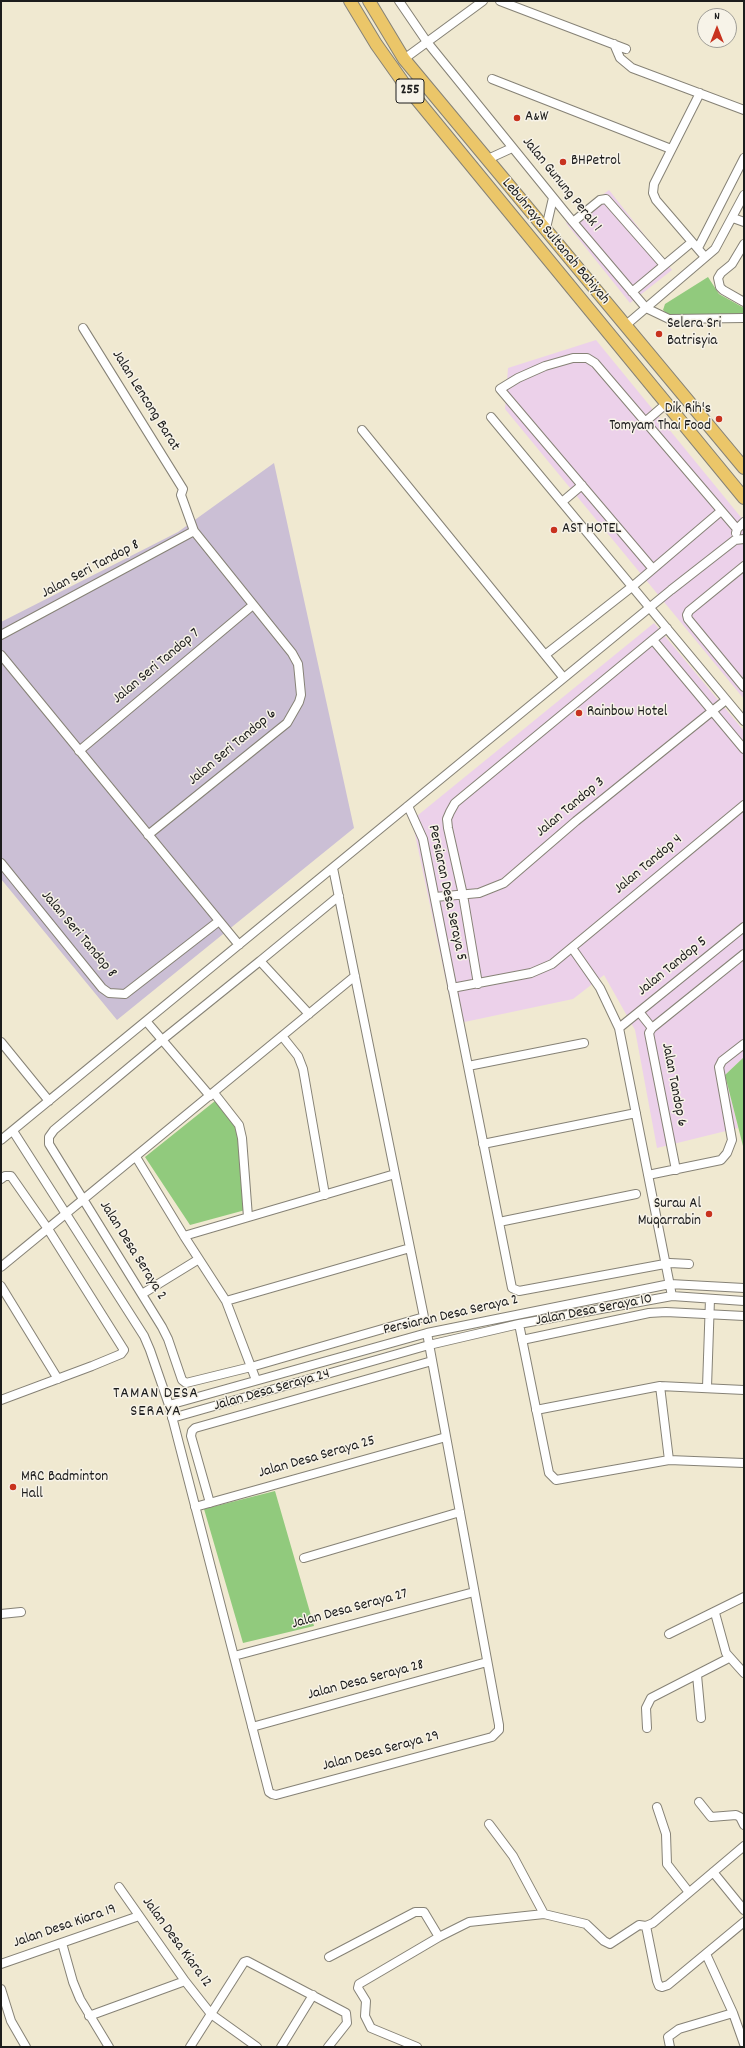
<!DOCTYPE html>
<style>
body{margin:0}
#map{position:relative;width:745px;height:2048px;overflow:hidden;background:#f0e9d1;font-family:Dekko,sans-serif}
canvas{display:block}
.frame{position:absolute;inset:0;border:2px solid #1c1c1c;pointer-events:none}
.north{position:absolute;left:697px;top:8px;width:40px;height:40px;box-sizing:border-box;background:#f7f3e8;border:1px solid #9f9d96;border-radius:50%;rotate:0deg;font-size:11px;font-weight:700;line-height:16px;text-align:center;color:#1c1c1c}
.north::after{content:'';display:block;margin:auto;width:14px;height:18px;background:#c8321e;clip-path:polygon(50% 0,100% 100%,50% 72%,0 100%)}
</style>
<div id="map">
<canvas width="745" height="2048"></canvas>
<div class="frame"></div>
<div class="north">N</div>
</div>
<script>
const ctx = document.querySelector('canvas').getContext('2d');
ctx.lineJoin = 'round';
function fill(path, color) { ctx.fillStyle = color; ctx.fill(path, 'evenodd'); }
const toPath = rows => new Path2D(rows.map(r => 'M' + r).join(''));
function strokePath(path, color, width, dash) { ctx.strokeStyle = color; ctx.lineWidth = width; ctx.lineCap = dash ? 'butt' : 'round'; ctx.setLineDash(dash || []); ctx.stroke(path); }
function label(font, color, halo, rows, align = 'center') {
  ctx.font = font + ' Dekko,sans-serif'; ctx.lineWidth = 3; ctx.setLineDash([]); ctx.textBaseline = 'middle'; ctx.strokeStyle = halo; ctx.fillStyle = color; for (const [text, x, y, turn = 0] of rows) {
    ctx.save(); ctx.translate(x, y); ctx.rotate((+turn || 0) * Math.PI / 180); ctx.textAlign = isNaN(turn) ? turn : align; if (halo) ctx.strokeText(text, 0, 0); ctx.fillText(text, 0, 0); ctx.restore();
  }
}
fill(toPath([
 [609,190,672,270,630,303,566,223],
 [596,340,744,521,744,699,505,409,508,368],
 [654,623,744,731,744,1057,725,1075,738,1128,657,1148,635,1030,604,975,573,999,455,1024,412,820]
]), '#ecd1ea');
fill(toPath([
 [274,463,354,828,117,1020,1,879,1,622,178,532]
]), '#cbbfd5');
fill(toPath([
 [708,277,719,294,744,308,744,314,669,316,663,310,665,304],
 [744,1057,744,1150,725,1075],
 [215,1101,237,1126,249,1209,190,1225,145,1157],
 [275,1491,314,1626,243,1643,204,1509]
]), '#91ca7d');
const minor = toPath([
 [399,1,427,42,573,222,646,308,669,319,744,318],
 [500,1,626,49],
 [614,44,620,58,632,68,744,110],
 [404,59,483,1],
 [492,79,671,149],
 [700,93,654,184,653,193,656,200,705,257],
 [488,159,512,148],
 [733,218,744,222],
 [573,222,600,200,606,199,664,265],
 [546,228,553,198],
 [744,244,732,264,721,273,718,278,720,287,723,290,744,302],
 [698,248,744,158],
 [632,292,692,242],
 [626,325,715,249,744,195],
 [83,328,183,489,181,495,194,531,292,653,298,664,299,674,301,695,299,702,287,723,148,835],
 [491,417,744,721],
 [645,422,667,403],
 [362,430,563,677],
 [562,502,582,485],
 [736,533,737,529,744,522],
 [744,566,689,611,687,615,688,619,744,687],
 [653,569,500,389,518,378,545,366,573,358,587,358,595,363,737,529],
 [1,635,194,531],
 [653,640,744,749],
 [1,655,239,945],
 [545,655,633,586,721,511],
 [79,751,253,605],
 [408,806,423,839,512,1288,519,1291,670,1263,689,1264],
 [1,863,102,988,109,993,125,994,219,921],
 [435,897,479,893,504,883,576,821,726,700],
 [572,948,600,988,619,1028,672,1296],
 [260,961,339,896],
 [478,984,463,895,448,828,447,819,450,812,455,803,667,628],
 [452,988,531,973,552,964,744,805],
 [640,1013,652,1028],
 [309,1014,260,961,162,1040,54,1130,49,1137,49,1144,162,1327,168,1339,182,1380,186,1383,251,1367,424,1317,333,868],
 [146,1021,210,1096],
 [619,1028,744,927],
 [282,1036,298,1056,303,1069,325,1195],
 [1,1042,49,1101],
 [468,1066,584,1043],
 [214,1093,239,1125,242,1138,248,1217],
 [13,1131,144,1336,150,1350,169,1405,269,1792,272,1794,276,1795,492,1737,499,1730,499,1725,427,1333],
 [1,1140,671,590,735,540,744,539],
 [483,1144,636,1113],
 [136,1157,184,1236,226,1301,256,1380],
 [676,1170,649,1033,652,1028,744,954],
 [648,1175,721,1160,727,1153,732,1140,719,1067,722,1061,744,1044],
 [1,1179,5,1176,11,1176,48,1229,124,1350,121,1354,92,1366,1,1400],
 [499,1222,636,1194],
 [184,1236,395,1174],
 [1,1267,355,976],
 [1,1286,58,1379],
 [142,1294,199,1259],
 [226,1301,410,1248],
 [519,1324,549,1473,556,1480,669,1460,744,1463],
 [522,1340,649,1313,666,1312,744,1316],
 [660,1386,669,1460],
 [707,1387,710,1299],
 [169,1405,427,1333,670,1284,744,1288],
 [536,1410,660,1386,744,1390],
 [172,1418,429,1345,519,1324,672,1296,744,1301],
 [210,1503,191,1436,192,1431,195,1428,432,1361],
 [195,1507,446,1437],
 [304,1558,460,1512],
 [715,1613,726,1653,744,1673],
 [1,1614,21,1612],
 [669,1634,744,1597],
 [234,1656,474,1592],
 [697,1675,701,1718],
 [252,1727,487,1662],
 [647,1728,646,1708,651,1698,729,1658],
 [699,1802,711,1817,736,1815,740,1817,744,1825],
 [657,1807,666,1834,667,1864,688,1891],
 [489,1824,513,1856,544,1914],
 [713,1872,744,1910],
 [119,1887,185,1981,211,2014,257,2047],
 [646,1926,657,1981,659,1986,662,1987,668,1985,744,1922],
 [62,1943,73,1982,80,1999,109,2047],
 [706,1954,733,2013,744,2044],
 [329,1957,415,1912,424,1912,439,1937],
 [1,1964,139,1916],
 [1,1989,11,2021,26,2047],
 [89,2016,185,1981],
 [190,2047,244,1962,247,1961,346,2013,347,2023,328,2047],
 [281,2047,313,1995],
 [417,2047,371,2028,365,2016,366,2001,358,1988,359,1984,439,1937,469,1922,544,1914,586,1924,604,1941,610,1944,639,1925,646,1926,653,1923,744,1846],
 [670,2047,668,2037,679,2029,733,2013]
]);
const primary = toPath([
 [350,1,376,44,405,85,744,498],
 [369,1,404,59,744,468]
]);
strokePath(minor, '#868276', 10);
strokePath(primary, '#868276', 14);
strokePath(minor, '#fff', 8);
strokePath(primary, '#ebc669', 12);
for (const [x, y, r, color] of [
 [517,118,4,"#c8321e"],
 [563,162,4,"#c8321e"],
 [659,334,4,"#c8321e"],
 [719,419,4,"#c8321e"],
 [554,530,4,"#c8321e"],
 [579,713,4,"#c8321e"],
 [709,1214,4,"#c8321e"],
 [13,1487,4,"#c8321e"]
]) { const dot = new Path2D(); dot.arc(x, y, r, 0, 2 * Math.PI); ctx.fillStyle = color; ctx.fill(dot); strokePath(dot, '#f7f3e8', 1.5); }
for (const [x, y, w] of [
 [410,91,28]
]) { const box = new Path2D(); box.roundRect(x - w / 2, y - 12, w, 24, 3); ctx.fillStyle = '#f7f3e8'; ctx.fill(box); strokePath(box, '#1c1c1c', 1); }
label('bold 14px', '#1c1c1c', null, [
 ["255",410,91]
]);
label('15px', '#1c1c1c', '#f7f3e8', [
 ["A&W",525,118],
 ["BHPetrol",571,162],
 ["Selera Sri",667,325],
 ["Batrisyia",667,342],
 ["Dik Rih's",711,410,"right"],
 ["Tomyam Thai Food",711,427,"right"],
 ["AST HOTEL",562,530],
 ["Rainbow Hotel",587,713],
 ["Surau Al",701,1205,"right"],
 ["Muqarrabin",701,1222,"right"],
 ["MRC Badminton",21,1478],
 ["Hall",21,1495]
], 'left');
label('15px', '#1c1c1c', '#f7f3e8', [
 ["Jalan Gunung Perak 1",561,185,51],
 ["Lebuhraya Sultanah Bahiyah",555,242,50],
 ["Jalan Lencong Barat",145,401,58],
 ["Jalan Seri Tandop 8",91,570,-28],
 ["Jalan Seri Tandop 7",157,667,-40],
 ["Jalan Seri Tandop 6",233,748,-40],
 ["Jalan Tandop 3",571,808,-40],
 ["Jalan Tandop 4",649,865,-40],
 ["Persiaran Desa Seraya 5",446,893,78],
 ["Jalan Seri Tandop 8",78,935,50],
 ["Jalan Tandop 5",673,967,-39],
 ["Jalan Tandop 6",673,1085,79],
 ["Jalan Desa Seraya 2",132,1251,58],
 ["Jalan Desa Seraya 10",594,1311,-11],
 ["Persiaran Desa Seraya 2",451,1316,-13],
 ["Jalan Desa Seraya 24",272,1391,-16],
 ["Jalan Desa Seraya 25",317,1458,-16],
 ["Jalan Desa Seraya 27",350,1610,-15],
 ["Jalan Desa Seraya 28",366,1681,-15],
 ["Jalan Desa Seraya 29",381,1752,-15],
 ["Jalan Desa Kiara 19",65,1927,-19],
 ["Jalan Desa Kiara 12",176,1943,54]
]);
ctx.letterSpacing = '1px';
label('16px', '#1c1c1c', '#f7f3e8', [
 ["TAMAN DESA",156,1395],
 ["SERAYA",156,1413]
]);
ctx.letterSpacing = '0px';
</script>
